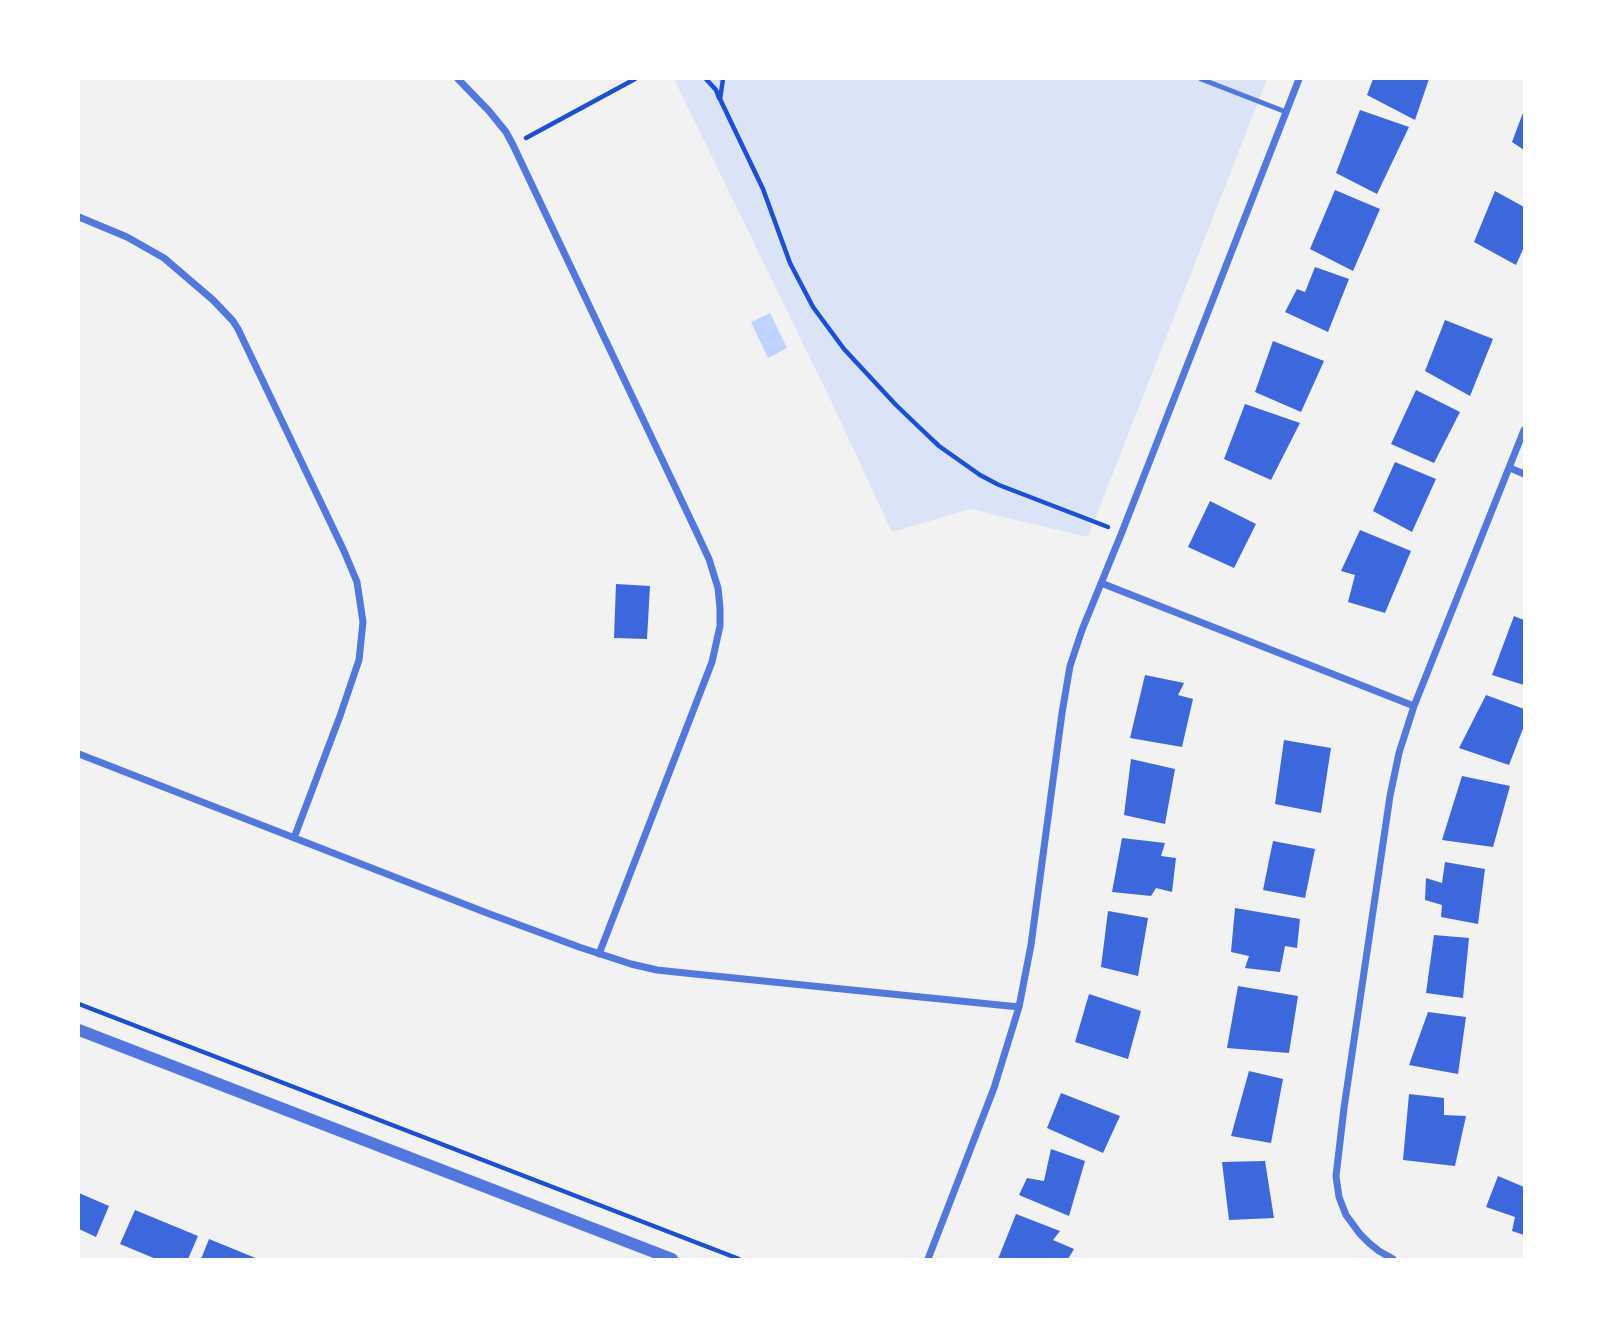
<!DOCTYPE html>
<style>
body{margin:0}
#map{position:relative;width:1603px;height:1338px;overflow:hidden;background:#f2f2f2;font-family:Lato,sans-serif}
canvas{display:block}
.frame{position:absolute;inset:0;border:80px solid #fff;pointer-events:none}
</style>
<div id="map">
<canvas width="1603" height="1338"></canvas>
<div class="frame"></div>
</div>
<script>
const ctx = document.querySelector('canvas').getContext('2d');
ctx.lineJoin = 'round';
function fill(path, color) { ctx.fillStyle = color; ctx.fill(path, 'evenodd'); }
const toPath = rows => new Path2D(rows.map(r => 'M' + r).join(''));
function strokePath(path, color, width, dash) { ctx.strokeStyle = color; ctx.lineWidth = width; ctx.lineCap = dash ? 'butt' : 'round'; ctx.setLineDash(dash || []); ctx.stroke(path); }
fill(toPath([
 [674,79,1267,79,1088,537,970,509,892,532,832,403]
]), '#dbe4f7');
fill(toPath([
 [770,313,787,348,768,358,751,322]
]), '#bfd3fe');
fill(toPath([
 [1373,79,1429,79,1415,120,1367,95],
 [1360,110,1409,127,1377,194,1336,173],
 [1524,110,1524,150,1512,142],
 [1335,190,1380,209,1353,271,1310,249],
 [1495,191,1524,207,1524,247,1516,265,1474,242],
 [1315,267,1349,279,1328,332,1285,312,1297,289,1305,292],
 [1445,320,1493,339,1470,396,1425,371],
 [1273,341,1324,361,1301,412,1255,392],
 [1416,390,1460,412,1434,463,1391,444],
 [1245,404,1300,423,1271,480,1224,459],
 [1395,462,1436,479,1412,532,1373,511],
 [1210,501,1256,524,1234,568,1188,547],
 [1360,530,1411,551,1385,613,1348,602,1355,575,1341,571],
 [616,584,650,586,647,639,614,638],
 [1514,616,1524,620,1524,685,1492,675],
 [1145,675,1184,683,1178,695,1193,699,1182,747,1130,738],
 [1486,695,1524,709,1524,726,1509,765,1459,748],
 [1284,740,1331,748,1321,813,1275,804],
 [1131,759,1175,769,1165,824,1124,815],
 [1462,776,1510,786,1493,847,1442,840],
 [1122,838,1165,843,1161,856,1176,858,1172,892,1156,888,1151,896,1112,892],
 [1273,841,1315,849,1305,898,1263,890],
 [1445,862,1485,869,1478,924,1441,917,1442,905,1425,900,1426,878,1442,883],
 [1235,908,1300,919,1297,948,1285,946,1280,972,1245,968,1249,956,1231,952],
 [1108,911,1148,918,1138,976,1101,967],
 [1434,935,1469,938,1463,998,1426,993],
 [1238,986,1298,996,1289,1053,1227,1048],
 [1089,994,1141,1011,1128,1059,1075,1042],
 [1428,1012,1466,1017,1458,1074,1409,1065],
 [1249,1071,1283,1079,1271,1143,1231,1136],
 [1061,1093,1120,1116,1103,1153,1047,1128],
 [1409,1094,1444,1098,1444,1115,1466,1116,1455,1166,1403,1160],
 [1051,1149,1085,1161,1069,1216,1019,1195,1027,1178,1044,1181],
 [1265,1161,1274,1218,1229,1220,1222,1162],
 [1498,1176,1524,1187,1524,1235,1512,1231,1515,1217,1486,1207],
 [79,1193,109,1206,96,1237,79,1229],
 [135,1210,198,1236,188,1259,156,1259,120,1244],
 [1016,1214,1060,1231,1053,1240,1074,1249,1068,1259,998,1259],
 [209,1239,258,1259,201,1259]
]), '#3d67dc');
strokePath(toPath([
 [706,79,716,90,719,98],
 [723,79,720,99,763,189,790,263,813,307,844,349,896,405,920,428,939,446,980,475,999,485,1108,527],
 [526,138,635,79],
 [79,1004,739,1259]
]), '#1d4ed8', 4.5);
strokePath(toPath([
 [1201,79,1286,112]
]), '#5277de', 5);
strokePath(toPath([
 [458,79,489,111,506,132,513,145,696,531,709,559,718,588,720,608,720,626,712,662,599,954],
 [79,217,127,237,164,258,213,300,233,321,238,329,344,551,357,582,363,622,359,660,340,716,294,838],
 [1510,468,1524,474],
 [1101,583,1414,706],
 [79,754,487,913,579,947,631,964,657,970,685,973,1019,1007],
 [928,1259,994,1088,1019,1007,1031,945,1062,713,1070,666,1082,630,1122,532,1299,79],
 [1393,1259,1379,1251,1369,1243,1360,1234,1346,1215,1339,1197,1336,1176,1344,1108,1390,796,1399,753,1414,706,1524,430]
]), '#5277de', 7);
strokePath(toPath([
 [79,1030,672,1259]
]), '#5277de', 12);
</script>
